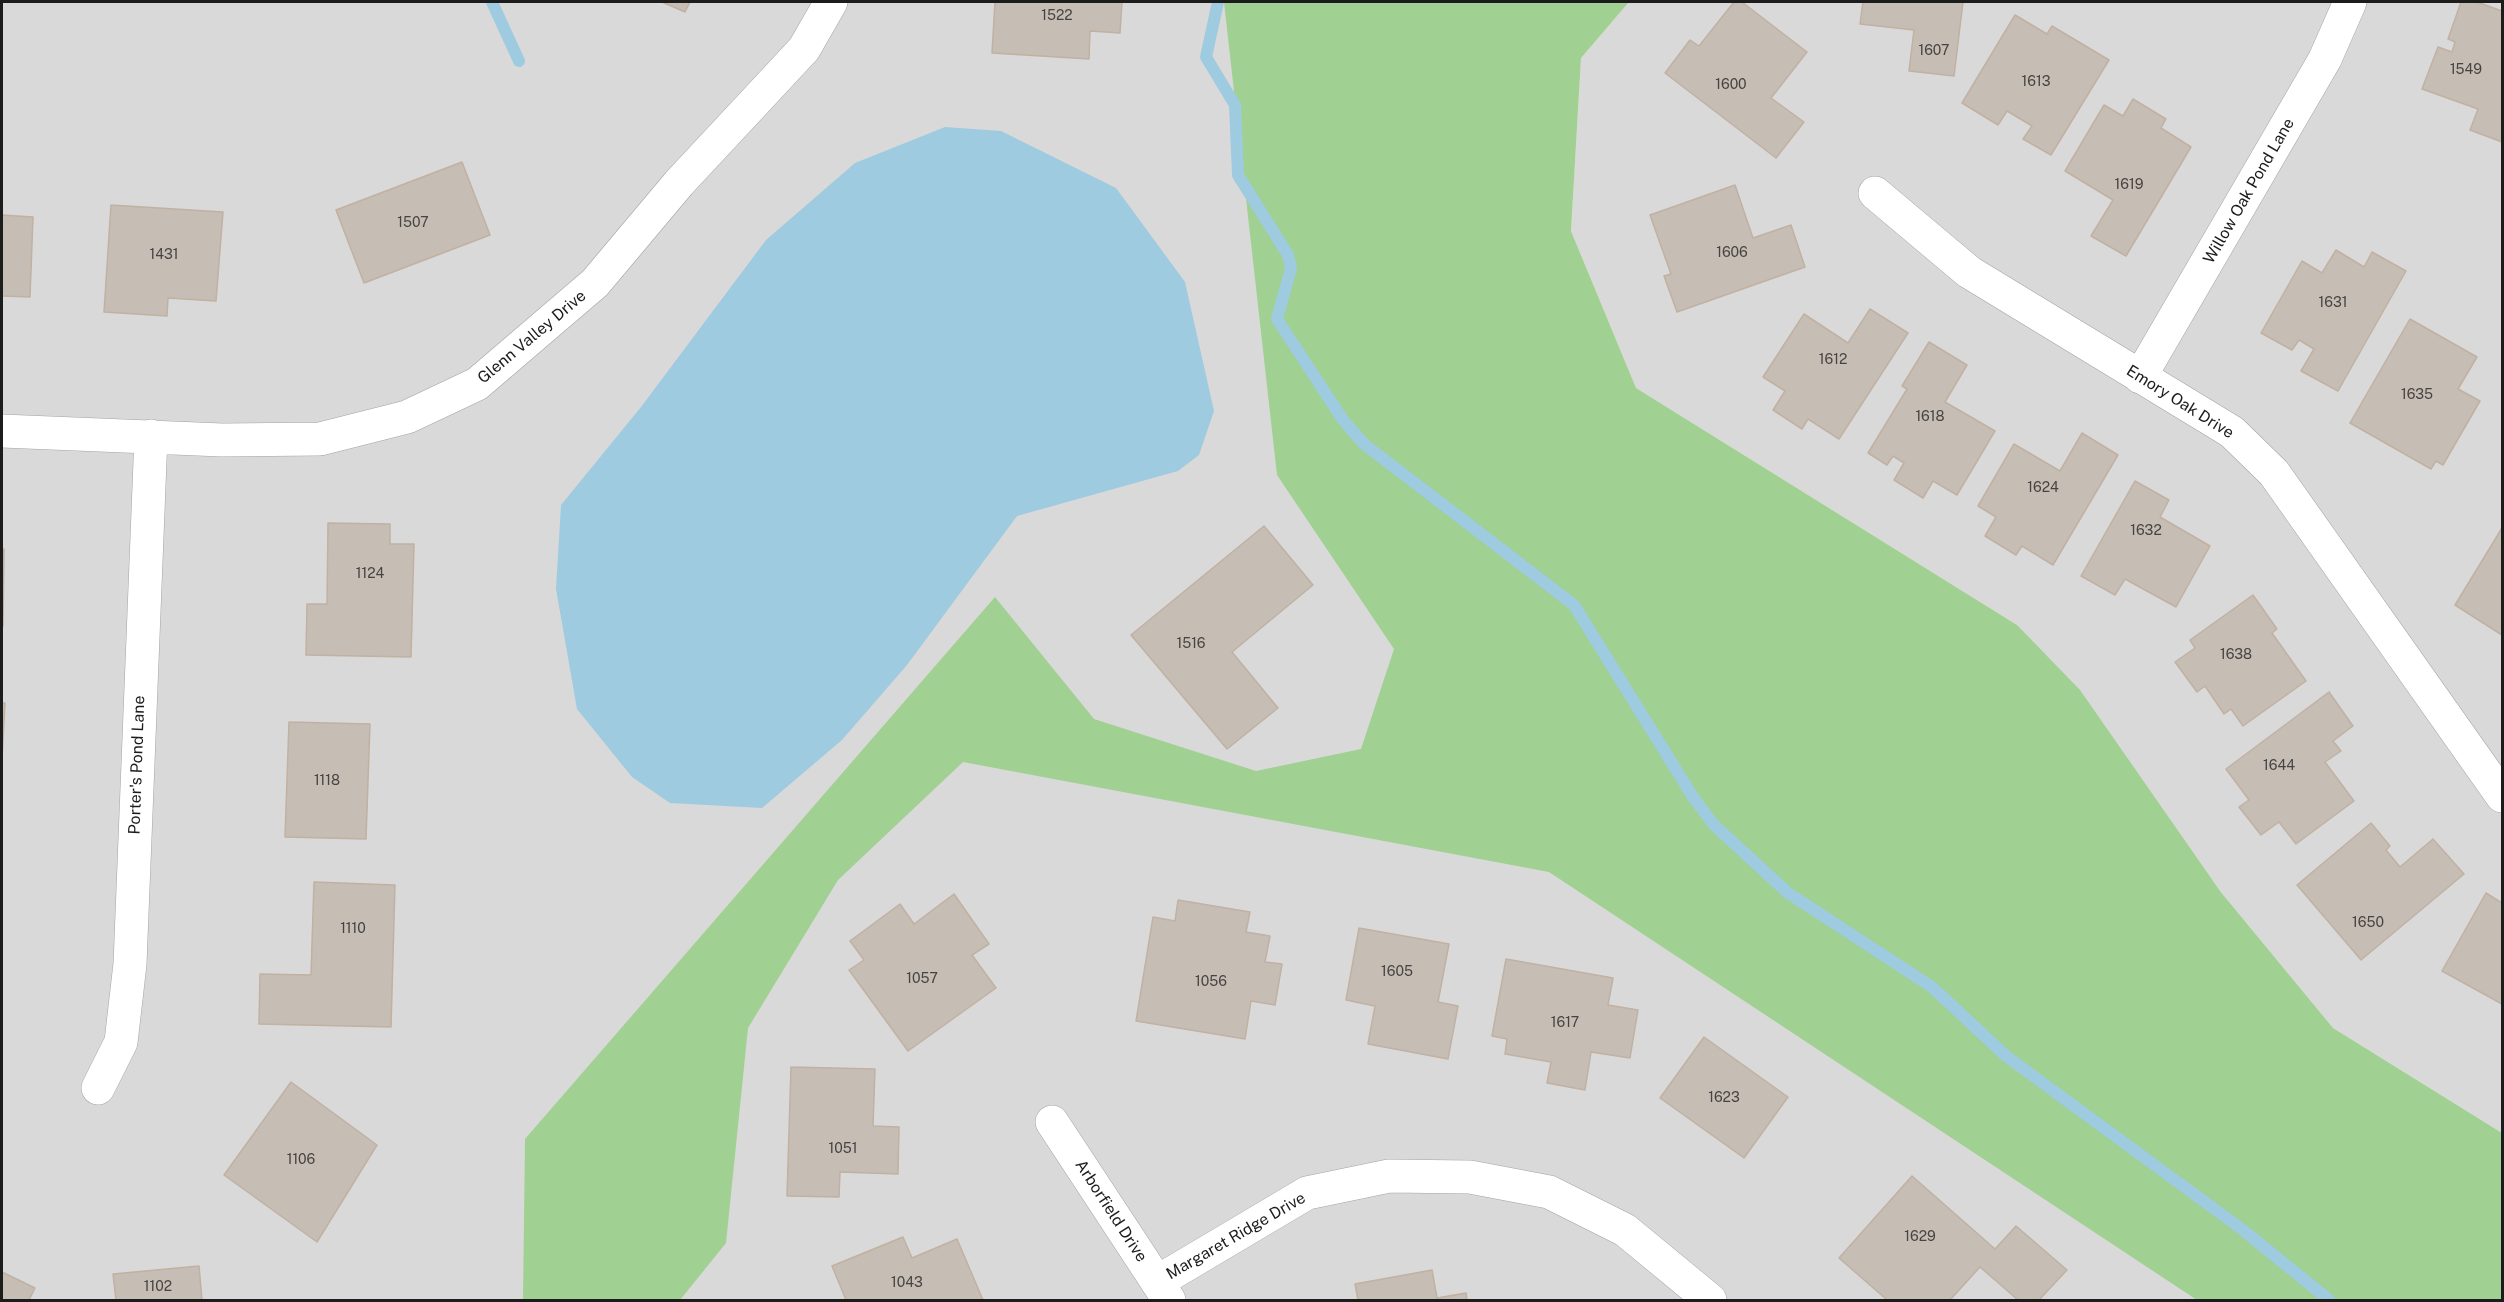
<!DOCTYPE html>
<style>
body{margin:0}
#map{position:relative;width:2504px;height:1302px;overflow:hidden;background:#eeeae0;font-family:"Public Sans",sans-serif}
canvas{display:block}
.frame{position:absolute;inset:0;border:3px solid #1c1c1c;pointer-events:none}
</style>
<div id="map">
<canvas width="2504" height="1302"></canvas>
<div class="frame"></div>
</div>
<script>
const ctx = document.querySelector('canvas').getContext('2d');
ctx.lineJoin = 'round';
function fill(path, color) { ctx.fillStyle = color; ctx.fill(path, 'evenodd'); }
const toPath = rows => new Path2D(rows.map(r => 'M' + r).join(''));
function strokePath(path, color, width, dash) { ctx.strokeStyle = color; ctx.lineWidth = width; ctx.lineCap = dash ? 'butt' : 'round'; ctx.setLineDash(dash || []); ctx.stroke(path); }
function label(font, color, halo, rows, align = 'center') {
  ctx.font = font + ' "Public Sans",sans-serif'; ctx.lineWidth = 4.5; ctx.setLineDash([]); ctx.textBaseline = 'middle'; ctx.strokeStyle = halo; ctx.fillStyle = color; for (const [text, x, y, turn = 0] of rows) {
    ctx.save(); ctx.translate(x, y); ctx.rotate((+turn || 0) * Math.PI / 180); ctx.textAlign = isNaN(turn) ? turn : align; if (halo) ctx.strokeText(text, 0, 0); ctx.fillText(text, 0, 0); ctx.restore();
  }
}
fill(toPath([
 [2,2,1375,2,1747,835,2316,1300,2,1300],
 [1629,2,2502,2,2502,1133,2333,1028,2220,891,2017,625,1636,388,1571,231,1581,58]
]), '#dad9d9');
fill(toPath([
 [1224,2,1629,2,1581,58,1571,231,1636,388,2017,625,2080,690,2220,891,2333,1028,2502,1133,2502,1300,2197,1300,1549,872,963,762,838,880,748,1028,726,1243,680,1300,523,1300,525,1139,995,597,1094,719,1256,771,1361,749,1394,649,1277,475]
]), '#a0d092');
fill(toPath([
 [945,127,1001,131,1116,188,1185,282,1214,411,1199,455,1178,471,1017,516,907,665,842,740,762,808,670,803,632,777,577,709,556,589,561,505,641,407,766,240,855,163]
]), '#9ecbdf');
strokePath(toPath([
 [492,2,519,61],
 [1218,2,1206,57,1235,105,1238,175,1288,255,1291,268,1277,319,1343,420,1364,444,1574,605,1693,797,1714,825,1788,893,1932,987,2006,1056,2243,1230,2329,1300]
]), '#9ecbdf', 12);
const building = toPath([
 [662,2,690,2,685,12,662,2],
 [995,2,1122,2,1120,33,1090,31,1089,59,992,53,995,2],
 [1734,2,1742,2,1807,52,1771,98,1804,122,1776,158,1665,73,1690,40,1699,46,1734,2],
 [1863,2,1963,2,1954,76,1909,71,1914,30,1860,24,1863,2],
 [2461,2,2477,2,2502,11,2502,142,2470,130,2478,109,2422,89,2438,47,2452,52,2455,42,2448,39,2461,2],
 [2015,15,2047,34,2052,26,2109,60,2051,155,2023,139,2032,126,2007,111,1998,125,1962,103,2015,15],
 [2133,99,2166,119,2161,128,2191,147,2126,256,2091,236,2113,200,2065,171,2104,105,2123,116,2133,99],
 [462,162,490,235,364,283,336,210,462,162],
 [1735,185,1753,238,1791,225,1805,267,1677,312,1664,276,1671,274,1650,215,1735,185],
 [111,205,223,212,216,301,168,298,167,316,104,312,111,205],
 [2,215,33,217,30,297,2,296,2,215],
 [2336,250,2364,267,2372,252,2406,271,2338,391,2301,371,2314,349,2299,340,2292,350,2261,333,2302,261,2322,273,2336,250],
 [1870,309,1908,333,1839,439,1808,419,1802,429,1773,410,1785,391,1763,377,1804,314,1848,343,1870,309],
 [2410,319,2477,357,2458,389,2480,401,2443,465,2436,461,2431,469,2350,423,2410,319],
 [1929,342,1967,365,1945,402,1995,431,1957,495,1933,481,1923,498,1894,480,1904,463,1893,456,1887,465,1868,453,1907,389,1902,386,1929,342],
 [2082,433,2118,455,2053,565,2022,546,2016,555,1985,536,1996,517,1978,506,2014,444,2060,471,2082,433],
 [2135,481,2169,500,2160,517,2210,546,2176,607,2125,579,2115,595,2081,576,2135,481],
 [328,523,390,524,390,544,414,544,411,657,306,655,307,604,327,604,328,523],
 [1264,526,1313,585,1232,652,1278,708,1227,749,1131,635,1264,526],
 [2502,528,2502,635,2455,605,2502,528],
 [2,549,4,549,3,626,2,626,2,549],
 [2253,595,2277,629,2272,633,2306,681,2243,726,2231,709,2224,714,2205,686,2197,692,2175,662,2195,648,2190,640,2253,595],
 [2329,692,2353,726,2333,741,2341,751,2325,762,2354,801,2296,844,2279,822,2261,835,2239,807,2249,800,2226,769,2329,692],
 [2,703,5,703,2,758,2,703],
 [289,722,370,724,366,839,285,837,289,722],
 [2371,823,2390,846,2386,850,2400,867,2433,839,2464,874,2361,960,2297,885,2371,823],
 [314,882,395,885,391,1027,259,1024,260,974,311,975,314,882],
 [2486,893,2502,903,2502,1004,2442,971,2486,893],
 [954,894,989,944,972,955,996,988,908,1051,849,970,864,960,850,941,900,904,914,924,954,894],
 [1178,900,1250,912,1246,932,1270,936,1265,962,1282,964,1275,1005,1251,1001,1245,1039,1136,1021,1153,917,1175,921,1178,900],
 [1359,928,1449,944,1438,1002,1458,1006,1448,1059,1368,1044,1375,1006,1346,1000,1359,928],
 [1506,959,1613,978,1608,1005,1638,1010,1630,1058,1591,1052,1585,1090,1547,1083,1551,1062,1505,1054,1507,1039,1492,1036,1506,959],
 [1704,1037,1788,1097,1744,1158,1660,1098,1704,1037],
 [791,1067,875,1069,873,1126,899,1127,898,1174,840,1172,839,1197,787,1196,791,1067],
 [291,1082,377,1145,317,1242,224,1175,291,1082],
 [1912,1176,1995,1249,2016,1226,2067,1270,2039,1300,2018,1300,1980,1267,1950,1300,1887,1300,1839,1258,1912,1176],
 [903,1237,912,1258,957,1239,983,1300,846,1300,832,1266,903,1237],
 [199,1266,202,1300,116,1300,113,1274,199,1266],
 [1432,1270,1437,1298,1466,1293,1467,1300,1358,1300,1355,1284,1432,1270],
 [2,1272,35,1288,29,1300,2,1300,2,1272]
]);
fill(building, '#c6bdb4');
strokePath(building, '#c0b1a2', 1.5);
const minor = toPath([
 [1875,193,1969,272,2232,432,2274,473,2502,796],
 [2140,377,2325,59,2350,2],
 [2,431,222,440,320,439,407,417,477,384,595,283,679,183,804,49,831,2],
 [98,1088,121,1042,130,964,151,436],
 [1052,1122,1169,1300],
 [1157,1282,1307,1193,1389,1176,1470,1177,1549,1192,1625,1230,1710,1300]
]);
strokePath(minor, '#a3a3a3', 34);
strokePath(minor, '#fff', 33);
label('14px', '#464442', null, [
 ["1522",1057,16],
 ["1607",1934,51],
 ["1549",2466,70],
 ["1613",2036,82],
 ["1600",1731,85],
 ["1619",2129,185],
 ["1507",413,223],
 ["1606",1732,253],
 ["1431",164,255],
 ["1631",2333,303],
 ["1612",1833,360],
 ["1635",2417,395],
 ["1618",1930,417],
 ["1624",2043,488],
 ["1632",2146,531],
 ["1124",370,574],
 ["1516",1191,644],
 ["1638",2236,655],
 ["1644",2279,766],
 ["1118",327,781],
 ["1650",2368,923],
 ["1110",353,929],
 ["1605",1397,972],
 ["1057",922,979],
 ["1056",1211,982],
 ["1617",1565,1023],
 ["1623",1724,1098],
 ["1051",843,1149],
 ["1106",301,1160],
 ["1629",1920,1237],
 ["1043",907,1283],
 ["1102",158,1287]
]);
label('16px', '#1c1c1c', '#fff', [
 ["Willow Oak Pond Lane",2249,191,-60],
 ["Glenn Valley Drive",532,337,-40],
 ["Emory Oak Drive",2180,402,32],
 ["Porter's Pond Lane",137,765,-88],
 ["Arborfield Drive",1111,1211,57],
 ["Margaret Ridge Drive",1236,1236,-30]
]);
</script>
